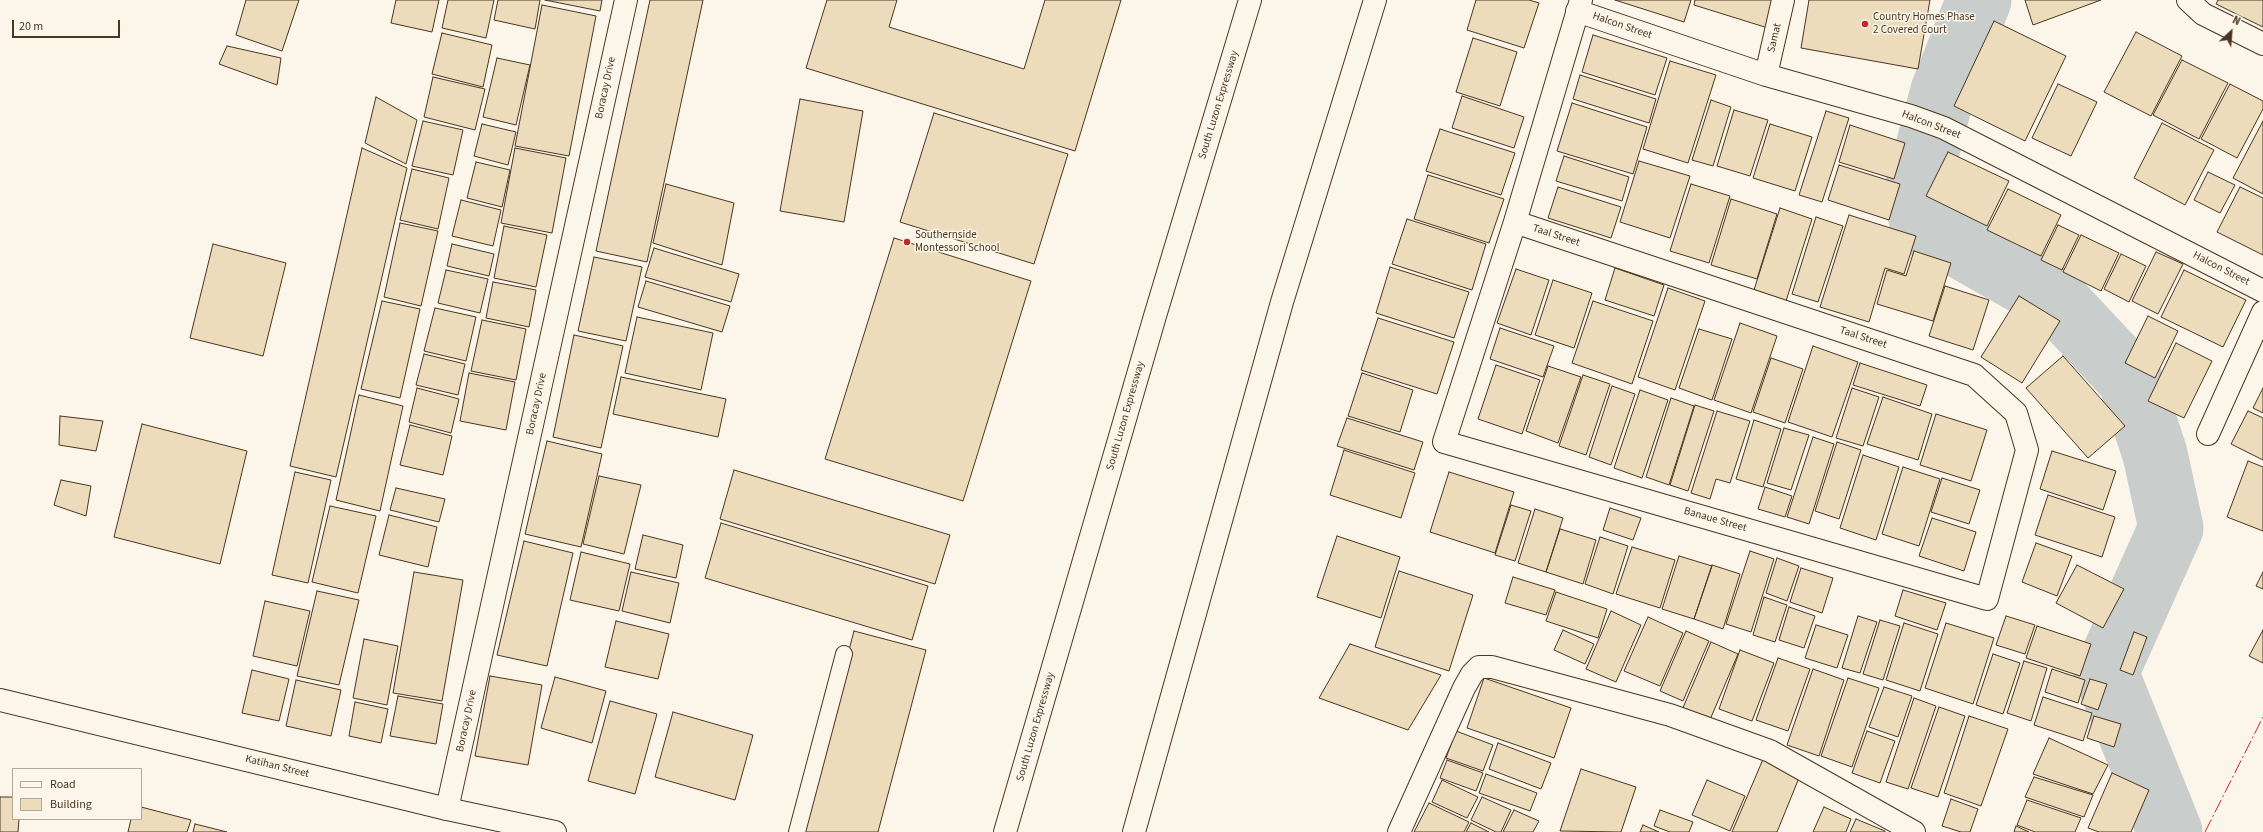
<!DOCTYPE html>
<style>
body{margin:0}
#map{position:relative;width:2263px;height:832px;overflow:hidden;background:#fbf6e9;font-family:"Source Sans 3",sans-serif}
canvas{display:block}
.legend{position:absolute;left:12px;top:768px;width:130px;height:52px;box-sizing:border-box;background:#fbf6e9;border:1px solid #b4a999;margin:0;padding:5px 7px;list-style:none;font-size:12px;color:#4a3520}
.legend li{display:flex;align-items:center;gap:8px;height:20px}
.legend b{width:20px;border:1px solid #b4a999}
.north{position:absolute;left:2211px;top:12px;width:40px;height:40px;-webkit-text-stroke:3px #fbf6e9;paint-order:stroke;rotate:26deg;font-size:11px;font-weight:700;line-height:16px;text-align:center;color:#4a3520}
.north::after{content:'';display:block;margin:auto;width:14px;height:18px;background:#4a3520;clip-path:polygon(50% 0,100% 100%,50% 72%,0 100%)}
.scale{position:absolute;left:12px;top:20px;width:108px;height:18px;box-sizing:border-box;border:2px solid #4a3520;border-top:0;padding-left:5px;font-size:12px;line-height:14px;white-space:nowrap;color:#4a3520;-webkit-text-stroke:3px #fbf6e9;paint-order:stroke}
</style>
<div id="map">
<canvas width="2263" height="832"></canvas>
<ul class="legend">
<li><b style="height:5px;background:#fbf6e9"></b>Road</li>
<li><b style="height:11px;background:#ecdcbc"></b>Building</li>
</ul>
<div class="north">N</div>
<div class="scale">20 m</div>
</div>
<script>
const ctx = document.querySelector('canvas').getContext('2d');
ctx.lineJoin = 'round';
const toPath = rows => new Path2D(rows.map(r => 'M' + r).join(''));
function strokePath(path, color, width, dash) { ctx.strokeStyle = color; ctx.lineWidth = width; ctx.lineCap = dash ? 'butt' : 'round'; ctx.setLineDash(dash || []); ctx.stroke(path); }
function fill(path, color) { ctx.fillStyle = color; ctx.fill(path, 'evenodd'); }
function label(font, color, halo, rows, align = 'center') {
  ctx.font = font + ' "Source Sans 3",sans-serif'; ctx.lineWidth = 3; ctx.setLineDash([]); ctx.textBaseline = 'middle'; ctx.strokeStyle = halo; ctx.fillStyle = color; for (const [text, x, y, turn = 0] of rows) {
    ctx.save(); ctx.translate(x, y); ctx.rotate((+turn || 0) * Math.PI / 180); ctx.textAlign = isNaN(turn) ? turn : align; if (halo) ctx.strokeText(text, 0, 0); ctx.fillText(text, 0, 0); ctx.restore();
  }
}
strokePath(toPath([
 [1979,0,1943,91,1916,192,1922,224,2056,300,2130,379,2155,454,2171,528,2106,673,2170,832]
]), '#c9cecd', 65);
const building = toPath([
 [246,0,299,0,282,51,236,35,246,0],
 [396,0,439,0,432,32,391,23,396,0],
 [448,0,494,0,486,38,442,28,448,0],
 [498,0,540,0,535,29,494,20,498,0],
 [545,0,602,0,600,11,545,0],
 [650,0,703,0,647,262,596,251,650,0],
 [827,0,897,0,889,27,1024,69,1045,0,1121,0,1075,151,806,68,827,0],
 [1476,0,1529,0,1539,3,1524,48,1467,30,1476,0],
 [1615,0,1691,0,1684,22,1615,0],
 [1695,0,1777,0,1768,28,1694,5,1695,0],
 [1809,0,1930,0,1918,69,1801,48,1809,0],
 [2025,0,2101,0,2033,25,2025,0],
 [2218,0,2263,0,2263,27,2216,4,2218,0],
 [542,5,596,16,569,156,515,146,542,5],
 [1994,21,2066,56,2025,141,1954,106,1994,21],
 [2136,32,2182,56,2151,116,2104,92,2136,32],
 [442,33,492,45,483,87,432,74,442,33],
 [1593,35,1667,58,1655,95,1582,72,1593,35],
 [1473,38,1517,52,1500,106,1456,92,1473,38],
 [227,46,281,58,277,85,219,64,227,46],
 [497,58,530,65,516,125,483,117,497,58],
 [2182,60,2228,83,2199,139,2153,115,2182,60],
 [1670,61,1716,75,1688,163,1643,149,1670,61],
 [1580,75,1656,99,1649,123,1573,99,1580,75],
 [433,77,485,89,475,130,424,117,433,77],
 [2058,84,2097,102,2071,156,2032,138,2058,84],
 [2230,84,2263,101,2263,109,2237,158,2201,139,2230,84],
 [1462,96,1524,117,1514,148,1452,128,1462,96],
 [376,97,417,120,406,164,365,143,376,97],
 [800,99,863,111,844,222,780,211,800,99],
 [1711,100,1731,107,1713,166,1692,160,1711,100],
 [1572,103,1647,127,1633,174,1557,151,1572,103],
 [1734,110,1768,120,1750,176,1717,166,1734,110],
 [1826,111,1849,118,1822,202,1799,195,1826,111],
 [934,113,1068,154,1034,264,900,222,934,113],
 [423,121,463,130,453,175,412,166,423,121],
 [2263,121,2263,194,2233,178,2263,121],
 [2162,123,2214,150,2185,205,2134,178,2162,123],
 [482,124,516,132,508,165,474,156,482,124],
 [1770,124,1812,137,1795,191,1753,178,1770,124],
 [1850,125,1905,143,1894,179,1839,162,1850,125],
 [1440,129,1515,153,1501,195,1426,171,1440,129],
 [362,148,407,168,336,477,290,466,362,148],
 [515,148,566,158,552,233,501,223,515,148],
 [1948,152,2009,181,1987,226,1926,196,1948,152],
 [1564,156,1629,177,1622,201,1556,181,1564,156],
 [1639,161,1690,176,1670,238,1620,222,1639,161],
 [476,162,510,170,502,207,467,198,476,162],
 [1839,165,1900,184,1889,220,1828,200,1839,165],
 [412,169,449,178,438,229,400,220,412,169],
 [2208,172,2235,185,2220,213,2194,200,2208,172],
 [1428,175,1504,199,1489,243,1414,219,1428,175],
 [666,184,734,203,722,265,653,243,666,184],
 [1691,184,1730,196,1709,263,1670,251,1691,184],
 [1558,187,1621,207,1611,238,1548,218,1558,187],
 [2240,187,2263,198,2263,255,2217,232,2240,187],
 [2008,189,2061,215,2041,256,1987,230,2008,189],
 [1731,199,1777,214,1757,279,1711,265,1731,199],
 [461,200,501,210,493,246,452,236,461,200],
 [1780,208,1812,219,1786,301,1754,290,1780,208],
 [1849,215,1916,236,1904,274,1885,268,1869,322,1820,307,1849,215],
 [1816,217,1843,226,1818,302,1792,294,1816,217],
 [1407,219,1486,244,1472,290,1392,264,1407,219],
 [400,223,438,231,421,306,384,297,400,223],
 [2058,225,2079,235,2062,270,2041,260,2058,225],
 [504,226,547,235,536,287,494,278,504,226],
 [2081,235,2119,253,2101,291,2063,272,2081,235],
 [894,238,1031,281,963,501,825,459,894,238],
 [213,244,286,263,263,356,190,338,213,244],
 [452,244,494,254,489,276,447,266,452,244],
 [654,248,739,274,731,302,645,277,654,248],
 [1914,251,1951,263,1933,321,1877,304,1887,270,1906,276,1914,251],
 [2156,252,2183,264,2158,314,2132,301,2156,252],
 [2121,254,2146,266,2129,302,2104,289,2121,254],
 [594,257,642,267,626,341,578,331,594,257],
 [1390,267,1469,292,1454,338,1376,313,1390,267],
 [1615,268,1664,285,1654,316,1605,300,1615,268],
 [1516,269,1549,280,1531,335,1497,323,1516,269],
 [446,270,488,279,480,313,438,303,446,270],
 [2184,270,2246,300,2223,347,2161,317,2184,270],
 [1553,280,1592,293,1574,348,1535,335,1553,280],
 [646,281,730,306,722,332,638,307,646,281],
 [493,282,536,290,529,327,486,318,493,282],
 [1945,286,1989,300,1973,350,1929,336,1945,286],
 [1668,288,1705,301,1675,390,1638,377,1668,288],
 [2019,296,2060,321,2022,383,1981,357,2019,296],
 [382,301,420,309,400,398,361,389,382,301],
 [1593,301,1653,321,1632,384,1572,363,1593,301],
 [435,308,476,317,466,361,424,351,435,308],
 [2148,316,2178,331,2155,378,2125,363,2148,316],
 [637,317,713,333,701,390,625,373,637,317],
 [1378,318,1454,342,1437,394,1361,370,1378,318],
 [482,320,526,329,516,380,471,371,482,320],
 [1740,323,1777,336,1751,413,1714,400,1740,323],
 [1500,328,1554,346,1543,377,1490,359,1500,328],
 [1699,329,1732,339,1712,400,1679,388,1699,329],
 [574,335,623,346,601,448,553,437,574,335],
 [2176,343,2212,361,2184,418,2148,401,2176,343],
 [1813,346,1858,362,1832,437,1788,422,1813,346],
 [424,354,465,364,458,395,416,385,424,354],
 [2063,356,2125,426,2088,458,2026,388,2063,356],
 [1771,358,1803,369,1785,423,1753,412,1771,358],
 [1860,363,1927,385,1920,406,1853,385,1860,363],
 [1496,365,1540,380,1522,434,1478,419,1496,365],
 [1548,366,1581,377,1558,443,1526,431,1548,366],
 [469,373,515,382,506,430,460,421,469,373],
 [1362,373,1413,390,1400,432,1348,416,1362,373],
 [1583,375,1610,384,1586,455,1559,446,1583,375],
 [621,377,726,399,718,437,613,414,621,377],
 [1612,386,1635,394,1611,465,1589,457,1612,386],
 [417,388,459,399,451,433,409,422,417,388],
 [1852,388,1879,397,1863,446,1836,438,1852,388],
 [2263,388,2263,413,2253,408,2263,388],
 [1640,390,1668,400,1642,478,1614,468,1640,390],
 [359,395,403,406,380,511,336,500,359,395],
 [1883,397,1932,414,1918,460,1867,444,1883,397],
 [1671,398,1694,406,1669,485,1646,477,1671,398],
 [1695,405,1714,411,1688,491,1670,485,1695,405],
 [1717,411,1750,421,1730,483,1716,479,1710,499,1691,493,1717,411],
 [2248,411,2263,418,2263,460,2231,444,2248,411],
 [1936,414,1987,430,1971,481,1920,465,1936,414],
 [60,416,103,421,96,451,59,445,60,416],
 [1347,418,1423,442,1414,470,1337,446,1347,418],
 [1754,420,1781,429,1763,487,1736,479,1754,420],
 [142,424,247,451,220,564,114,537,142,424],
 [410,425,452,436,443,475,400,465,410,425],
 [1784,428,1809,435,1791,490,1767,483,1784,428],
 [1813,437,1834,444,1809,524,1787,517,1813,437],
 [547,441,602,454,581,547,525,534,547,441],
 [1837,442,1861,450,1839,519,1815,511,1837,442],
 [1344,450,1415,473,1401,518,1330,495,1344,450],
 [2052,451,2116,471,2103,510,2040,489,2052,451],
 [1863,455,1899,467,1876,540,1840,528,1863,455],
 [2248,461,2263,467,2263,531,2227,517,2248,461],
 [1903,467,1940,479,1919,546,1882,534,1903,467],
 [734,470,950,535,935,584,720,519,734,470],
 [295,472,331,480,308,583,272,575,295,472],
 [1449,472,1514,492,1495,553,1430,532,1449,472],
 [599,476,641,485,624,554,583,544,599,476],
 [1942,478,1980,490,1969,524,1931,512,1942,478],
 [61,480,91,486,86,516,54,505,61,480],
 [1765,487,1792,496,1785,517,1758,509,1765,487],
 [396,488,445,499,439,522,390,510,396,488],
 [2048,495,2115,517,2102,557,2035,535,2048,495],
 [1511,505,1531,511,1515,561,1495,555,1511,505],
 [330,506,376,516,358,593,312,582,330,506],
 [1610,508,1641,518,1633,540,1603,530,1610,508],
 [1535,509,1563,518,1546,572,1518,563,1535,509],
 [389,515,437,527,428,567,379,555,389,515],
 [1932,518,1976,532,1964,571,1919,556,1932,518],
 [721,523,928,586,912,640,705,578,721,523],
 [1560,529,1596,540,1583,584,1546,572,1560,529],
 [643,535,683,545,676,578,635,569,643,535],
 [1337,536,1400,557,1381,618,1317,597,1337,536],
 [1600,537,1628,546,1613,594,1585,584,1600,537],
 [524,541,573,553,547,666,497,655,524,541],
 [2036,543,2072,556,2057,596,2022,582,2036,543],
 [1632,547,1675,560,1660,608,1616,594,1632,547],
 [1750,551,1774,559,1751,632,1726,624,1750,551],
 [581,552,630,564,619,611,570,600,581,552],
 [1679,556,1712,566,1694,619,1662,609,1679,556],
 [1777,558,1799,566,1787,601,1766,593,1777,558],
 [1712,565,1740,574,1723,629,1694,619,1712,565],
 [2077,565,2124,589,2103,628,2056,603,2077,565],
 [1801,568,1833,578,1822,613,1790,602,1801,568],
 [1399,571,1473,595,1449,671,1375,647,1399,571],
 [414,572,463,580,442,701,393,693,414,572],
 [631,572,679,583,670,623,622,611,631,572],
 [2263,572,2263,589,2256,586,2263,572],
 [1513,577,1555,590,1546,615,1505,603,1513,577],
 [1903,590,1946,603,1937,630,1895,616,1903,590],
 [317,591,359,600,339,685,297,676,317,591],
 [1556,592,1607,609,1598,638,1546,621,1556,592],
 [1764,597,1787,605,1775,642,1753,635,1764,597],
 [265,601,310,611,297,666,253,656,265,601],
 [1789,607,1815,616,1804,648,1779,640,1789,607],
 [1611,611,1641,625,1616,682,1586,669,1611,611],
 [1858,616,1877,622,1860,673,1842,668,1858,616],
 [2006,616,2035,625,2025,654,1996,645,2006,616],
 [1648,617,1683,633,1660,686,1624,671,1648,617],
 [1880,620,1900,626,1883,680,1863,674,1880,620],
 [616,621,669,634,658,679,605,667,616,621],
 [1904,623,1938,634,1920,691,1886,680,1904,623],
 [1946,623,1994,638,1973,704,1925,688,1946,623],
 [1816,625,1848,635,1837,668,1805,658,1816,625],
 [2037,626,2091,644,2080,676,2026,658,2037,626],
 [1563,630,1594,644,1585,664,1554,650,1563,630],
 [2263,630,2263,663,2249,656,2263,630],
 [854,631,926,650,878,832,801,832,854,631],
 [1686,631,1709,641,1683,701,1660,691,1686,631],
 [2134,632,2147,637,2133,675,2120,670,2134,632],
 [364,639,398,646,387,705,353,698,364,639],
 [1711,642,1738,654,1709,722,1682,710,1711,642],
 [1350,644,1441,675,1408,730,1319,698,1350,644],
 [1740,650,1774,663,1752,721,1719,709,1740,650],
 [1993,654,2020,663,2003,714,1976,705,1993,654],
 [1778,658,1810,669,1788,731,1756,720,1778,658],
 [2024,661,2047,668,2031,721,2007,713,2024,661],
 [1813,669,1844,680,1819,756,1787,745,1813,669],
 [2052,669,2085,680,2078,703,2045,692,2052,669],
 [252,670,289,679,279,721,242,713,252,670],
 [490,676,542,685,528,765,475,756,490,676],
 [555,677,606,691,592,743,541,728,555,677],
 [1484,678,1571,708,1554,758,1467,728,1484,678],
 [1848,678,1879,688,1852,767,1821,756,1848,678],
 [2090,679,2107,684,2098,710,2081,704,2090,679],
 [296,680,341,690,331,736,286,726,296,680],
 [1884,687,1912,696,1898,737,1869,727,1884,687],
 [398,696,443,704,436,744,390,736,398,696],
 [2043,697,2092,713,2083,741,2034,725,2043,697],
 [1914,698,1936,706,1908,789,1886,782,1914,698],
 [610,701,657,714,635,794,588,781,610,701],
 [355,702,388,709,381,743,349,736,355,702],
 [1939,707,1965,716,1938,797,1911,788,1939,707],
 [673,712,753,735,735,800,655,777,673,712],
 [1969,716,2008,729,1981,806,1944,793,1969,716],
 [2094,716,2121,724,2114,747,2087,738,2094,716],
 [1456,731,1493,745,1483,771,1446,758,1456,731],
 [1867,731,1895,741,1880,783,1852,773,1867,731],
 [2049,738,2108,765,2093,794,2033,774,2049,738],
 [1498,743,1551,763,1541,789,1489,769,1498,743],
 [1764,757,1801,773,1777,832,1732,832,1764,757],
 [1447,760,1483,773,1476,791,1440,778,1447,760],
 [1581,769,1636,787,1621,832,1560,831,1581,769],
 [2112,773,2149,790,2131,832,2099,832,2088,828,2112,773],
 [1486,774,1537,793,1530,811,1479,793,1486,774],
 [2034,777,2093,795,2084,817,2025,797,2034,777],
 [1442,780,1478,797,1467,818,1432,802,1442,780],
 [1707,780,1745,796,1730,831,1692,815,1707,780],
 [0,797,13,797,13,819,19,819,18,832,0,832,0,797],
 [1482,797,1511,810,1501,832,1496,832,1471,820,1482,797],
 [1951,799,1978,809,1970,832,1961,832,1942,826,1951,799],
 [2027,800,2081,818,2075,832,2035,832,2017,825,2027,800],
 [1429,803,1469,822,1464,832,1414,832,1429,803],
 [141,807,191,820,187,832,128,832,131,819,141,819,141,807],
 [1824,807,1851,819,1846,832,1813,832,1824,807],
 [1514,810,1539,821,1533,832,1503,832,1514,810],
 [1660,810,1693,822,1689,832,1670,832,1654,826,1660,810],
 [1856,819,1885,831,1885,832,1850,832,1856,819],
 [1471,823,1489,832,1466,832,1471,823],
 [195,824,227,832,193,832,195,824],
 [1643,825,1659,832,1640,832,1643,825],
 [2016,826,2029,832,2014,832,2016,826]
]);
fill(building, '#ecdcbc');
strokePath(building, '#4a3520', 1);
const service = toPath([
 [797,832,844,654]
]);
const minor = toPath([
 [2188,0,2203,14,2263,44],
 [1577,11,1766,75,1911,116,1944,128,2263,291],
 [1766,75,1783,0],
 [1515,222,1974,375,2016,413,2027,450,1987,599,1444,442,1515,222,1581,0],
 [2208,434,2263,312],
 [447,809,626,0],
 [1399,832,1464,688,1472,674,1479,667,1492,667,1670,715,1770,751,1914,832]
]);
const tertiary = toPath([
 [0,700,447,809,555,832]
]);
const motorway = toPath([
 [1005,832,1155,316,1250,0],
 [1134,832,1282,302,1375,0]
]);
strokePath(service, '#4a3520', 18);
strokePath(minor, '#4a3520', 24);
strokePath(tertiary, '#4a3520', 24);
strokePath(motorway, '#4a3520', 24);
strokePath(service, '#fbf6e9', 16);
strokePath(minor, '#fbf6e9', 22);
strokePath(tertiary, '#fbf6e9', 22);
strokePath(motorway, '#fbf6e9', 22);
strokePath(toPath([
 [2205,832,2263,717]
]), '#c62828', 1, [14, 3, 2, 3]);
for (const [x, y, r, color] of [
 [1865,24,4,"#c62828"],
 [907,242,4,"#c62828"]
]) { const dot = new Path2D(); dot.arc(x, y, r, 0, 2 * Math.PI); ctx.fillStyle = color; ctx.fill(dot); strokePath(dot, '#fbf6e9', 1.5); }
label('11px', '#4a3520', '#fbf6e9', [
 ["Country Homes Phase",1873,18],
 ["2 Covered Court",1873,31],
 ["Southernside",915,236],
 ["Montessori School",915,249]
], 'left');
label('11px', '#4a3520', '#fbf6e9', [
 ["Halcon Street",1622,26,19],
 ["Samat",1775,38,-77],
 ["Boracay Drive",606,88,-78],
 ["South Luzon Expressway",1219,105,-73],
 ["Halcon Street",1931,125,21],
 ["Taal Street",1556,236,18],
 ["Halcon Street",2221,269,27],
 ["Taal Street",1863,338,18],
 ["Boracay Drive",537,404,-78],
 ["South Luzon Expressway",1126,416,-74],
 ["Banaue Street",1715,520,16],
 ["Boracay Drive",467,721,-78],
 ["South Luzon Expressway",1036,727,-74],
 ["Katihan Street",277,767,14]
]);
</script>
